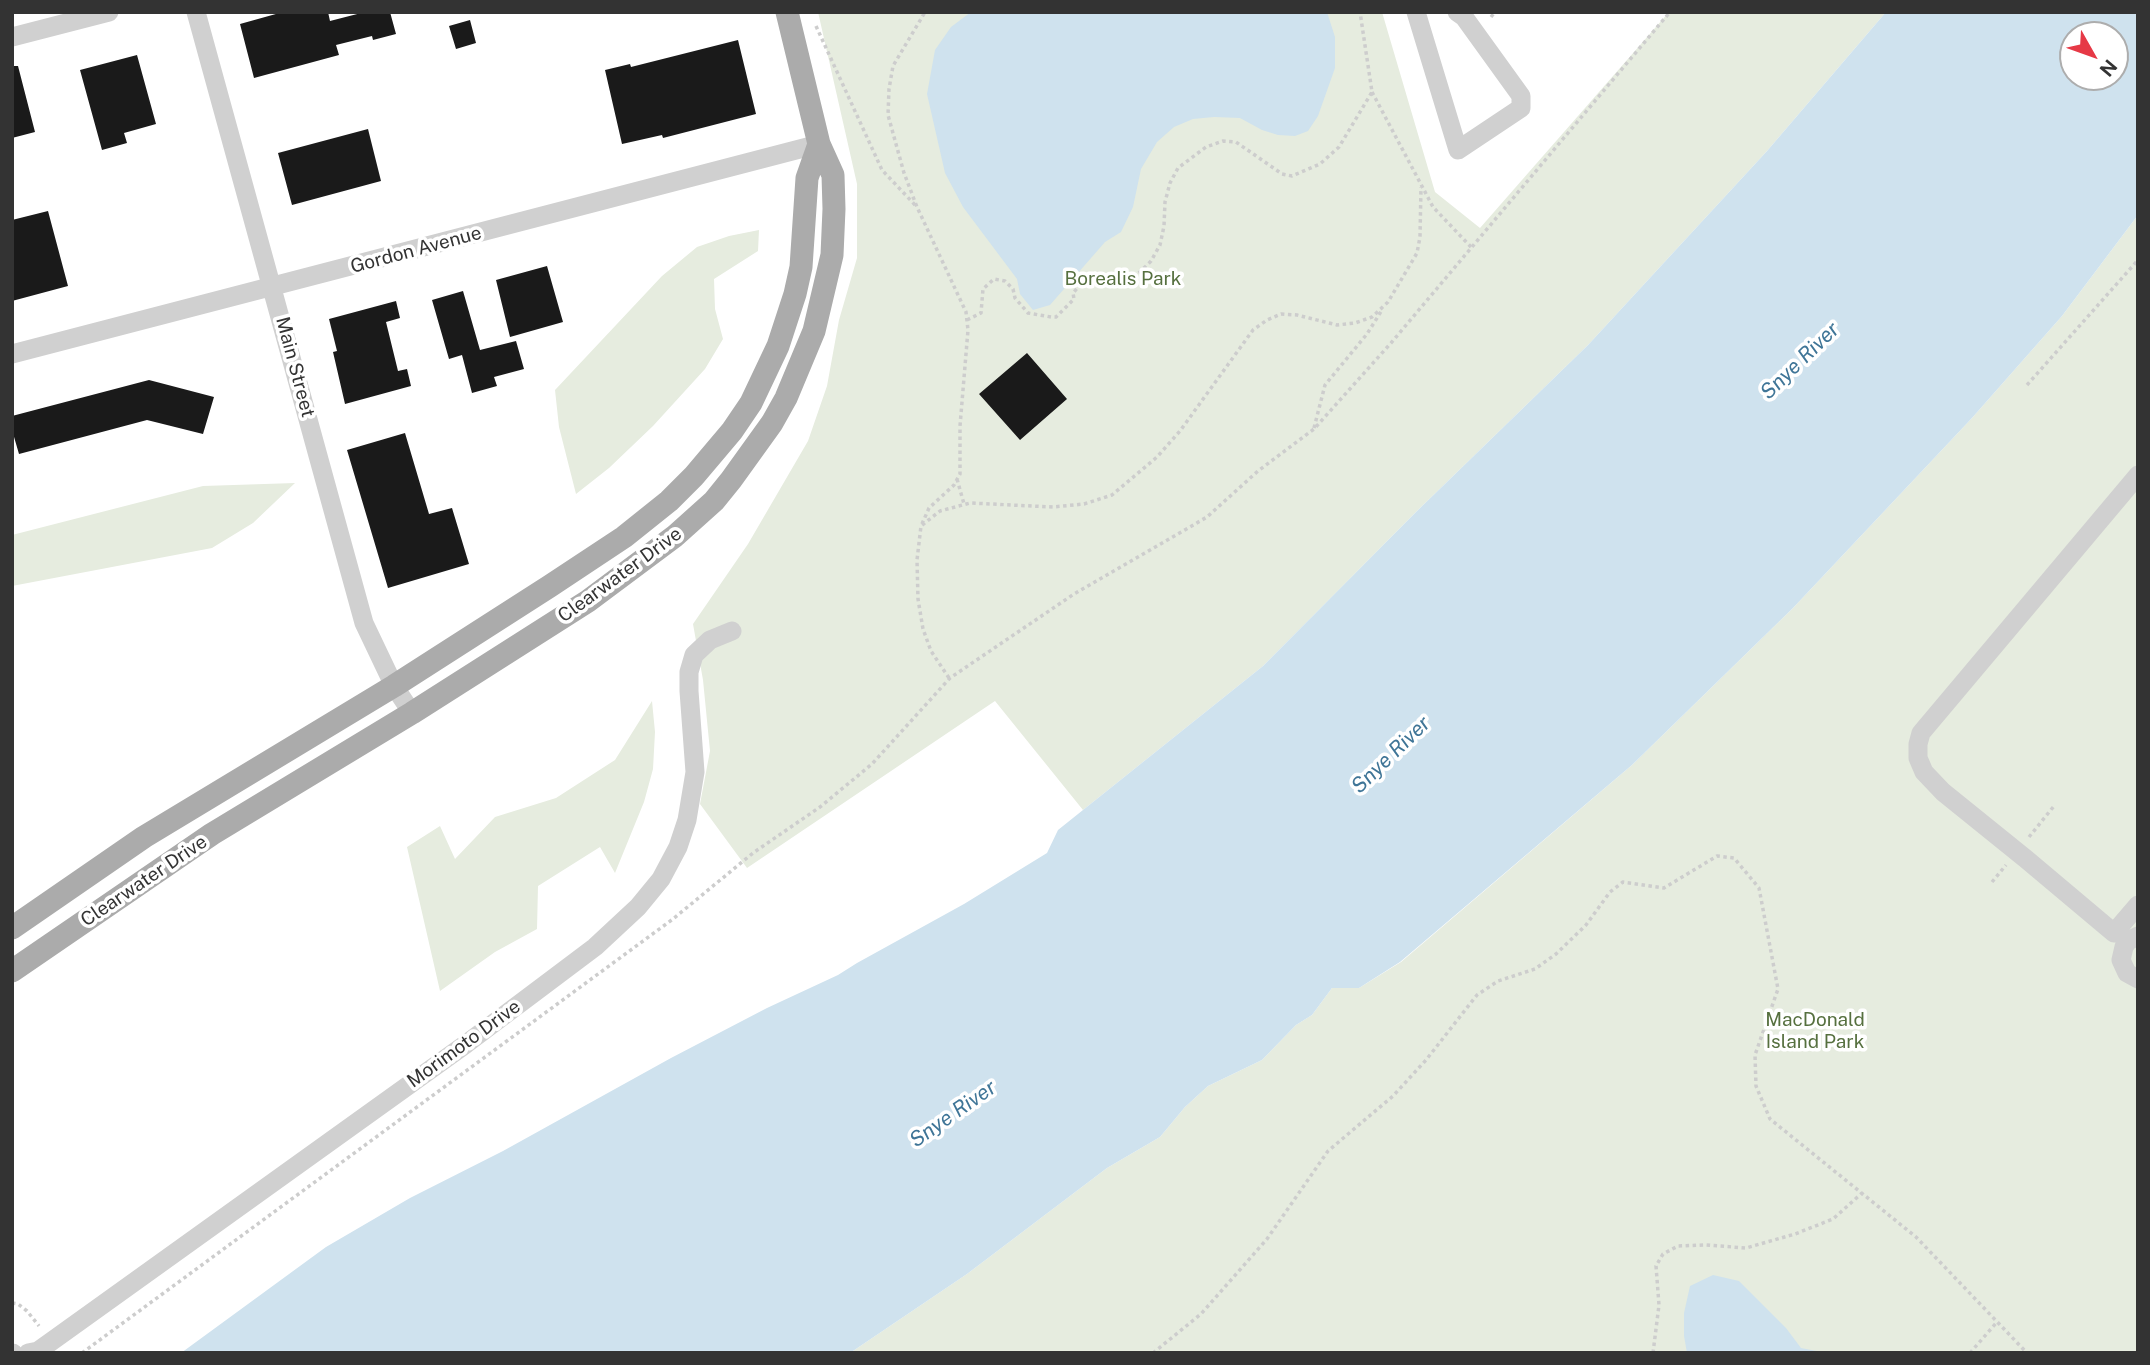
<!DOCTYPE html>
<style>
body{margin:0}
#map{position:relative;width:2150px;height:1365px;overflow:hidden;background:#fff;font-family:"Public Sans",sans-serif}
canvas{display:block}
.frame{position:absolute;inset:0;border:14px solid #333;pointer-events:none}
.north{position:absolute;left:2059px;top:21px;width:70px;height:70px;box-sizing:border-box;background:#fff;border:2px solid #adadad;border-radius:50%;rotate:130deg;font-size:19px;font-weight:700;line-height:28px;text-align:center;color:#333}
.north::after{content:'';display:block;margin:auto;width:24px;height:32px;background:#e63946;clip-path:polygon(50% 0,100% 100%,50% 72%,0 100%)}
</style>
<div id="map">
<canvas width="2150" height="1365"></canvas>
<div class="frame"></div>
<div class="north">N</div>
</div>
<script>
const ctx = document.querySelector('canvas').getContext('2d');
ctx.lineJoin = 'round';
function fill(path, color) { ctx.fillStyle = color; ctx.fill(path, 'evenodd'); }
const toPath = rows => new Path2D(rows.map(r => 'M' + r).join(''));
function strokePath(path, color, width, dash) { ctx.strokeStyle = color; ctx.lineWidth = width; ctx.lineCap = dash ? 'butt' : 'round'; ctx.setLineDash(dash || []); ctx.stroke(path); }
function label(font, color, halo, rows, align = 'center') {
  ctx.font = font + ' "Public Sans",sans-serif'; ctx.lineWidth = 7; ctx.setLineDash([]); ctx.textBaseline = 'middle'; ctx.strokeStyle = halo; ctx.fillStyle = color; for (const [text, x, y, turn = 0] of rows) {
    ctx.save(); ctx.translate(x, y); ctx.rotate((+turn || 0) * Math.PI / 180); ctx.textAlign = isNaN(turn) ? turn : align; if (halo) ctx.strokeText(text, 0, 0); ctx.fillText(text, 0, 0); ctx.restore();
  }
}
fill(toPath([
 [818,12,1382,12,1435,192,1480,228,1669,12,1886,12,1767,151,1588,345,1417,511,1263,666,1083,810,995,701,747,868,700,804,710,751,703,680,693,624,748,544,808,441,827,386,839,320,857,258,857,184],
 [2138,215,2138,1353,850,1353,967,1274,1107,1168,1160,1137,1185,1107,1208,1086,1262,1060,1296,1025,1312,1015,1332,988,1359,988,1401,962,1632,765,1793,608,1972,418,2062,316],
 [759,230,758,251,714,279,715,309,723,339,705,369,653,426,609,468,576,494,559,427,555,390,662,276,697,247,729,236],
 [295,483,253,523,212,548,12,586,12,535,203,486],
 [652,701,655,732,653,769,644,802,615,873,600,847,538,886,537,929,495,952,440,991,407,847,440,826,455,859,495,817,556,798,615,760]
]), '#e6ecdf');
fill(toPath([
 [971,12,1327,12,1335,37,1335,68,1318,116,1308,131,1295,136,1278,135,1262,130,1240,118,1214,117,1193,119,1174,127,1157,142,1141,169,1133,207,1121,232,1105,242,1050,305,1033,310,1020,294,1017,279,963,207,945,173,927,94,935,50,951,27],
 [1886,12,2138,12,2138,215,2062,316,1972,418,1793,608,1632,765,1400,962,1359,988,1332,988,1312,1015,1296,1025,1262,1060,1208,1086,1185,1107,1160,1137,1107,1168,967,1274,850,1353,181,1353,326,1247,410,1198,503,1151,671,1058,767,1008,838,975,857,963,964,904,1047,853,1058,830,1263,666,1417,511,1588,345,1767,151],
 [2073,35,2115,35,2115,77,2073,77],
 [1713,1275,1739,1281,1786,1328,1801,1348,1827,1353,1687,1353,1684,1336,1684,1313,1690,1286]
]), '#cfe2ee');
fill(toPath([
 [283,12,328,12,330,21,365,12,390,12,396,34,373,40,372,36,336,45,339,55,254,78,240,24],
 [470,20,476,43,456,49,449,26],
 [738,40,756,114,663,138,662,135,622,144,605,70,630,64,631,67],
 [137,55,156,124,124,133,127,143,102,150,80,70],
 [12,66,18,66,35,132,12,138],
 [368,129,381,181,292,205,278,153],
 [48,211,68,286,12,301,12,220],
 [547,266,563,322,510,337,496,280],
 [463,291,480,350,516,341,524,369,494,377,497,386,472,393,462,355,449,359,432,300],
 [396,301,400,318,386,322,398,371,407,369,411,386,345,404,333,352,337,351,329,319],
 [1027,353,1067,399,1020,440,979,394],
 [149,380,214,397,203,434,147,420,19,454,12,430,12,416],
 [405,433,429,514,452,508,469,564,388,588,347,450]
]), '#1a1a1a');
strokePath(toPath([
 [1491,17,1495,12],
 [816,26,882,170,916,206],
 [1372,92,1433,207,1471,247],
 [967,320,981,313,983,289,994,279,1005,281,1013,289,1015,298,1028,313,1051,317,1056,317,1074,299,1073,293,1081,284,1115,284,1140,272,1151,261,1160,245,1164,226,1165,202,1170,183,1178,168,1206,147,1223,141,1236,142,1282,174,1292,176,1320,164,1339,147,1372,92,1360,12],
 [2027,385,2138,260],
 [1314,428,1325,385,1367,334,1382,310],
 [957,479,964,504],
 [922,524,929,508,954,485,960,474,960,426,968,330,966,312,917,207,904,173,888,115,889,89,893,66,925,12],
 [949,678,931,651,923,629,918,599,917,560,921,526,940,511,970,503,1053,507,1084,504,1112,495,1157,457,1180,431,1253,330,1267,320,1281,314,1297,315,1337,325,1355,323,1372,317,1388,302,1417,253,1420,237,1421,187],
 [2029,837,2054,806],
 [1992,882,2006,865],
 [12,1303,18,1304,27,1311,39,1326],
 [82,1353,673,919,753,853,820,807,872,764,950,678,1074,594,1207,517,1258,471,1314,429,1391,343,1670,12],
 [1153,1353,1201,1314,1267,1239,1328,1151,1393,1096,1426,1060,1477,995,1498,981,1535,969,1556,954,1586,925,1610,892,1623,882,1664,888,1717,856,1734,858,1759,888,1778,989,1755,1055,1756,1086,1770,1119,1916,1237,2027,1353],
 [1653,1353,1659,1305,1656,1266,1663,1254,1678,1246,1706,1245,1746,1248,1795,1234,1833,1219,1862,1193],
 [1970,1353,1997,1322]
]), '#cdcdcd', 3.5, [3.5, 3.5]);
strokePath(toPath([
 [196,12,364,623,394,686,412,713],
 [1416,12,1458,150,1521,108,1521,96,1464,17,1457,12],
 [12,37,109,12],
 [12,354,819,144],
 [2138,475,1921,733,1918,744,1918,758,1924,772,1943,792,2026,859,2114,933,2138,905],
 [2138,936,2128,941,2124,947,2121,960,2127,973,2138,979],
 [12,1353,13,1353],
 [28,1353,38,1351,52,1341,466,1044,595,947,638,907,661,879,678,847,687,820,695,772,689,691,689,672,694,655,710,640,732,631]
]), '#d0d0d0', 19);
strokePath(toPath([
 [12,928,144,837,394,686,550,586,624,537,669,501,694,476,732,431,751,403,778,346,795,294,801,267,807,178,819,144],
 [12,971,212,834,412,713,588,601,675,536,714,501,731,480,772,423,786,398,814,331,832,255,834,209,833,175,819,144,787,12]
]), '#ababab', 23);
label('19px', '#333', '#fff', [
 ["Gordon Avenue",416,250,-15],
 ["Main Street",295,367,75],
 ["Clearwater Drive",620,575,-36],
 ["Clearwater Drive",144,881,-34],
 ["Morimoto Drive",464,1044,-36]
]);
label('19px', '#56703f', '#fff', [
 ["Borealis Park",1123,279],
 ["MacDonald",1815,1020],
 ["Island Park",1815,1042]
]);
label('italic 21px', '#3f7597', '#fff', [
 ["Snye River",1800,361,-44],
 ["Snye River",1391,755,-44],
 ["Snye River",953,1114,-35]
]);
</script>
